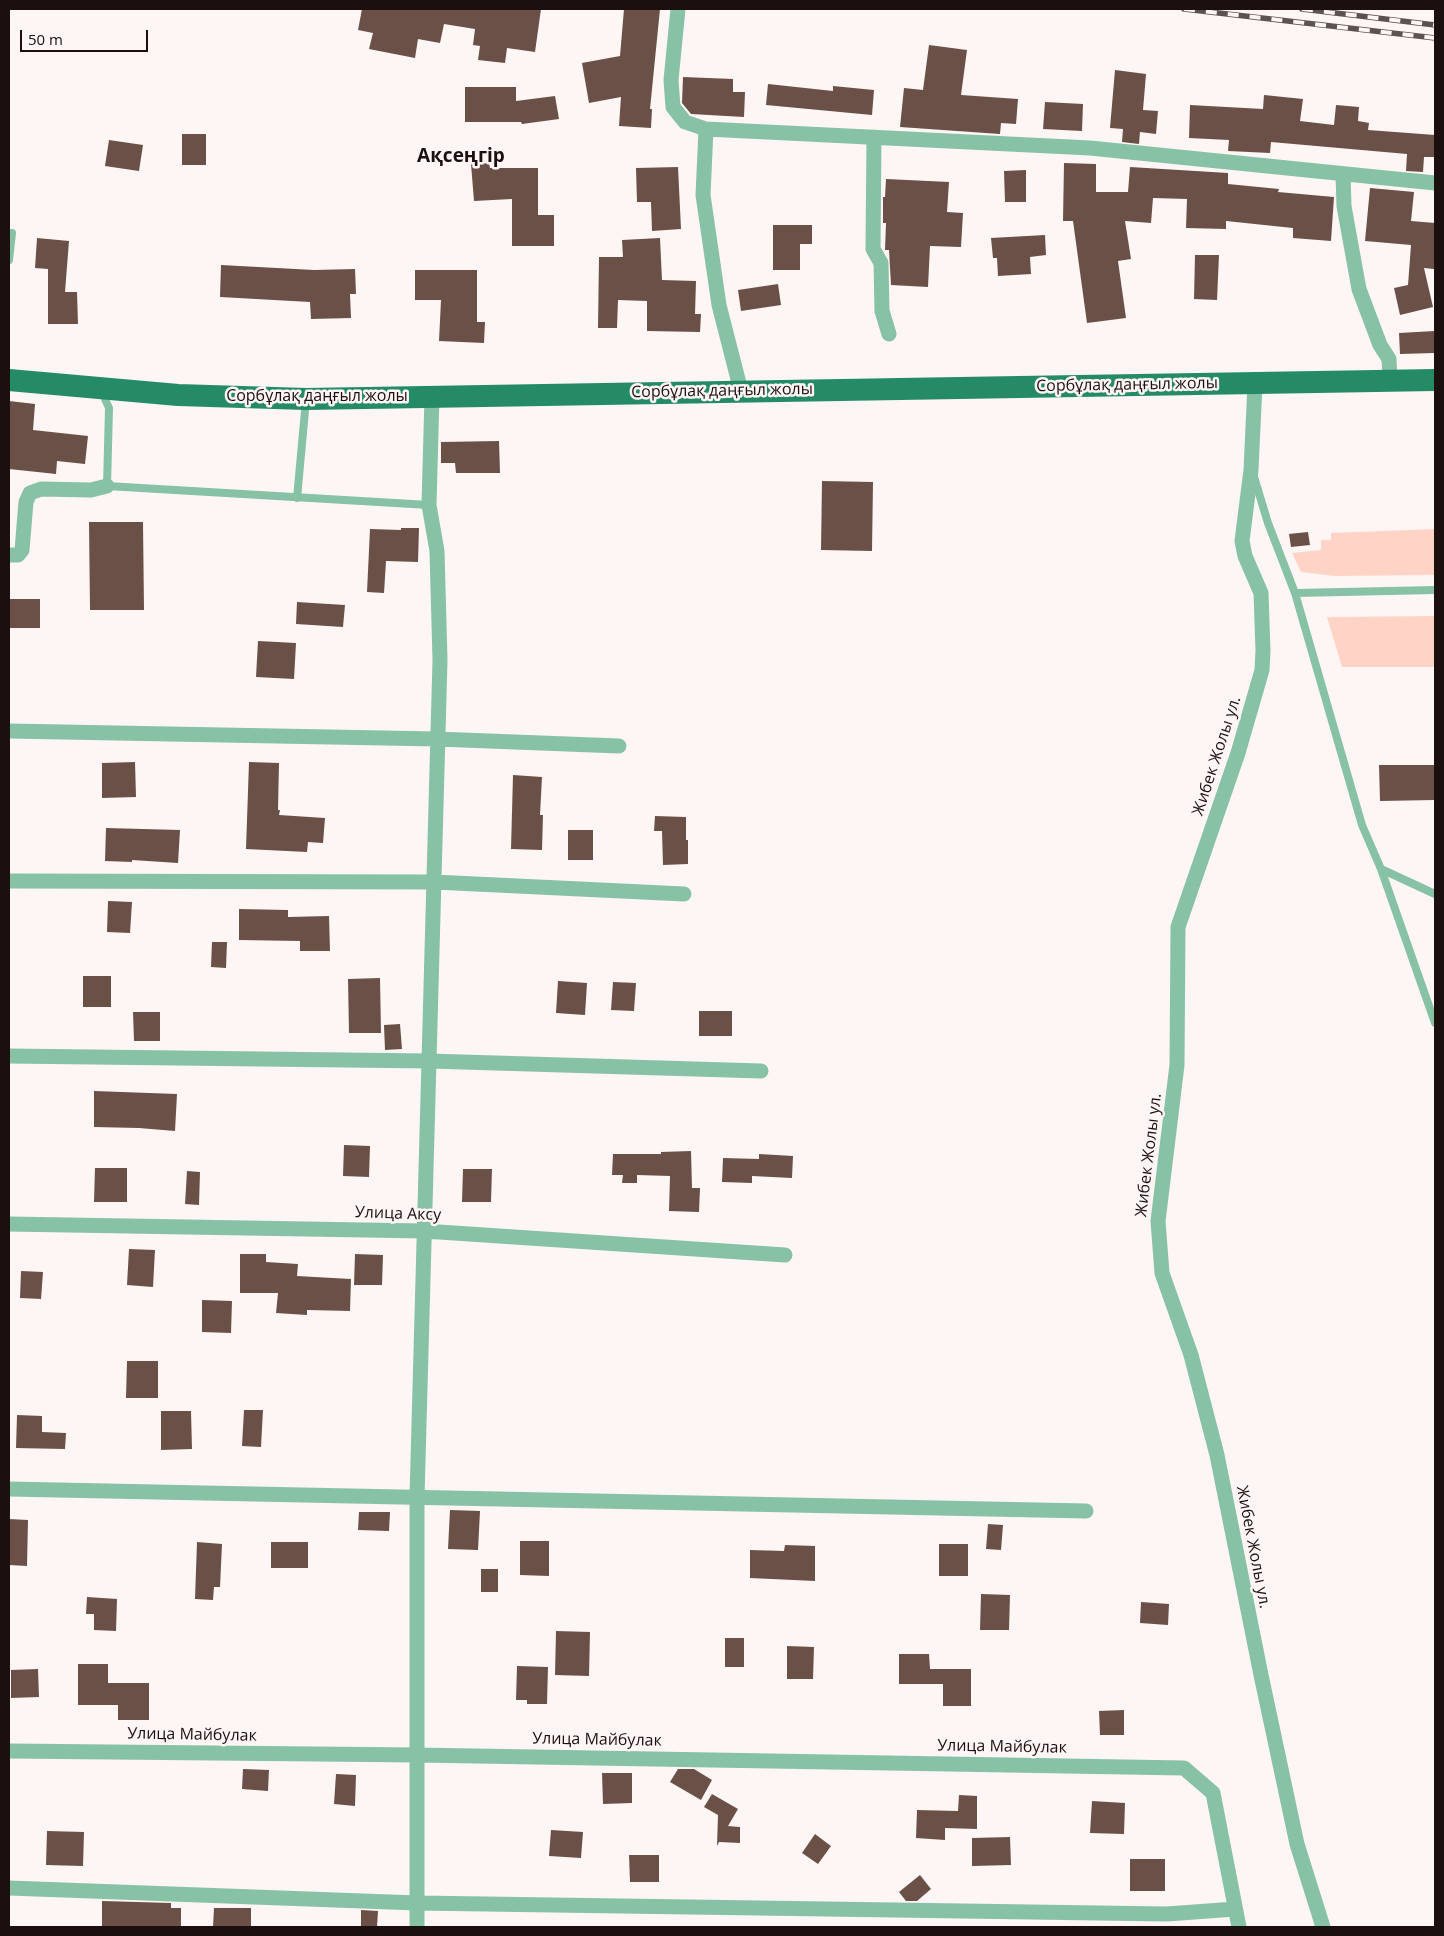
<!DOCTYPE html>
<meta charset="utf-8">
<style>
body{margin:0}
#map{position:relative;width:1444px;height:1936px;overflow:hidden;background:#fdf6f4;font-family:"Open Sans",sans-serif}
canvas{display:block}
.frame{position:absolute;inset:0;border:10px solid #1b100d;pointer-events:none}
.scale{position:absolute;left:20px;top:30px;width:128px;height:22px;box-sizing:border-box;border:2px solid #1b100d;border-top:0;padding-left:6px;font-size:15px;line-height:18px;white-space:nowrap;color:#1b100d;-webkit-text-stroke:4px #fdf6f4;paint-order:stroke}
</style>
<div id="map">
<canvas width="1444" height="1936"></canvas>
<div class="frame"></div>
<div class="scale">50 m</div>
</div>
<script>
const ctx = document.querySelector('canvas').getContext('2d');
ctx.lineJoin = 'round';
function fill(path, color) { ctx.fillStyle = color; ctx.fill(path, 'evenodd'); }
const toPath = rows => new Path2D(rows.map(r => 'M' + r).join(''));
function strokePath(path, color, width, dash) { ctx.strokeStyle = color; ctx.lineWidth = width; ctx.lineCap = dash ? 'butt' : 'round'; ctx.setLineDash(dash || []); ctx.stroke(path); }
function label(font, color, halo, rows, align = 'center') {
  ctx.font = font + ' "Open Sans",sans-serif'; ctx.lineWidth = 5; ctx.setLineDash([]); ctx.textBaseline = 'middle'; ctx.strokeStyle = halo; ctx.fillStyle = color; for (const [text, x, y, turn = 0] of rows) {
    ctx.save(); ctx.translate(x, y); ctx.rotate((+turn || 0) * Math.PI / 180); ctx.textAlign = isNaN(turn) ? turn : align; if (halo) ctx.strokeText(text, 0, 0); ctx.fillText(text, 0, 0); ctx.restore();
  }
}
fill(toPath([
 [1435,529,1435,575,1335,576,1301,572,1292,553,1321,550,1321,540,1331,540,1331,533],
 [1435,616,1435,667,1342,667,1327,617]
]), '#ffd4c7');
fill(toPath([
 [362,9,541,9,535,52,507,48,505,63,478,60,480,46,473,45,475,29,444,24,440,43,418,39,415,58,369,49,373,33,358,30],
 [624,9,660,9,650,109,652,109,651,128,619,126,621,97,589,103,582,63,620,56],
 [929,45,967,50,961,95,1018,99,1016,124,1001,123,1000,134,900,127,904,88,923,90],
 [1115,70,1146,74,1143,110,1158,111,1156,134,1140,132,1139,144,1122,142,1123,129,1110,128],
 [683,77,733,79,733,92,745,92,744,117,691,114,682,103],
 [768,84,833,91,833,86,874,90,872,115,766,105],
 [465,87,516,87,516,101,555,96,559,119,522,124,521,122,465,122],
 [1264,95,1303,99,1300,121,1334,125,1336,105,1359,107,1358,121,1369,123,1368,130,1435,135,1435,157,1424,157,1423,172,1406,171,1407,154,1271,142,1270,153,1228,151,1229,140,1189,138,1190,105,1263,109],
 [1045,102,1083,104,1082,131,1043,129],
 [182,134,206,134,206,165,182,165],
 [109,140,143,145,139,171,105,166],
 [489,163,490,168,538,168,538,215,554,215,554,246,512,246,512,199,474,201,471,164],
 [1064,163,1096,164,1096,192,1128,192,1130,167,1228,173,1228,184,1279,189,1278,192,1334,197,1331,241,1293,238,1293,228,1226,221,1226,229,1186,228,1187,199,1153,198,1151,223,1125,221,1131,259,1118,261,1126,318,1087,323,1073,221,1063,221],
 [678,167,681,229,652,231,651,202,637,202,636,168],
 [1026,170,1026,202,1005,202,1004,171],
 [886,179,949,182,947,212,963,213,961,247,930,246,928,287,891,285,889,250,885,250,886,223,883,223,883,197,885,197],
 [1370,188,1414,192,1411,221,1435,223,1434,269,1424,268,1433,307,1400,315,1394,288,1408,285,1411,245,1365,241],
 [773,225,812,225,812,244,800,244,800,270,773,270],
 [1045,235,1046,255,1030,257,1031,274,998,276,997,258,993,258,991,238],
 [37,238,69,241,65,292,77,292,78,324,48,324,48,269,35,268],
 [660,238,662,280,696,281,695,314,701,314,700,332,647,331,647,301,618,300,617,328,598,328,599,257,623,257,622,240],
 [1195,255,1219,255,1217,300,1194,299],
 [221,265,314,270,355,269,356,294,350,294,351,318,311,319,310,302,220,297],
 [415,270,477,270,477,322,485,322,484,343,439,341,441,300,415,300],
 [778,284,781,305,741,311,738,290],
 [1435,331,1435,353,1400,354,1399,333],
 [9,401,35,404,33,430,88,436,85,464,57,461,56,474,9,469],
 [499,441,500,473,456,473,455,463,441,463,441,442],
 [822,481,873,482,872,551,821,550],
 [89,522,143,522,144,610,90,610],
 [401,528,419,528,418,562,386,561,384,593,367,592,370,529,401,530],
 [1308,532,1310,545,1291,547,1289,534],
 [9,599,40,599,40,628,9,628],
 [297,602,345,605,343,627,296,624],
 [258,641,296,643,294,679,256,677],
 [135,762,136,797,102,798,102,763],
 [249,762,279,763,278,810,280,810,279,815,325,818,323,843,308,842,307,852,246,849],
 [1379,765,1435,765,1435,800,1380,801],
 [513,775,542,777,540,815,543,815,542,850,511,849],
 [655,816,686,817,686,840,688,840,688,864,663,865,662,831,654,831],
 [106,828,180,830,178,863,132,860,132,862,105,861],
 [568,830,593,830,593,860,568,860],
 [108,901,132,902,130,933,107,932],
 [239,909,288,910,288,917,329,916,330,951,300,951,300,941,239,940],
 [212,942,227,942,226,968,211,967],
 [83,976,111,976,111,1007,83,1007],
 [380,978,381,1033,349,1033,348,979],
 [558,981,587,983,585,1015,556,1013],
 [613,982,636,983,634,1011,611,1010],
 [699,1011,732,1011,732,1036,699,1036],
 [133,1012,160,1012,160,1041,134,1041],
 [400,1024,402,1049,385,1050,384,1025],
 [94,1091,177,1094,175,1131,139,1128,94,1127],
 [344,1145,370,1146,369,1177,343,1176],
 [691,1151,692,1188,700,1188,699,1212,669,1211,670,1176,637,1175,637,1183,622,1183,623,1175,612,1175,613,1154,661,1154,661,1152],
 [759,1154,793,1156,792,1178,752,1176,752,1183,722,1182,723,1158,759,1159],
 [95,1168,127,1168,127,1202,94,1202],
 [463,1169,492,1169,491,1202,462,1202],
 [187,1171,200,1172,199,1205,185,1204],
 [129,1249,155,1250,153,1287,127,1285],
 [240,1254,266,1254,266,1262,298,1264,297,1276,351,1279,350,1311,307,1310,307,1315,276,1313,278,1293,240,1293],
 [355,1254,383,1255,382,1285,354,1285],
 [21,1271,43,1272,41,1299,20,1298],
 [202,1300,232,1301,231,1333,202,1332],
 [127,1361,158,1361,158,1398,126,1398],
 [244,1410,263,1410,261,1447,242,1446],
 [161,1411,191,1411,192,1449,161,1450],
 [17,1415,42,1416,42,1432,66,1433,65,1449,16,1448],
 [450,1510,480,1511,478,1550,448,1549],
 [359,1512,390,1512,389,1531,358,1530],
 [9,1519,28,1520,27,1566,9,1565],
 [988,1524,1003,1525,1001,1550,986,1549],
 [520,1541,549,1541,549,1576,520,1575],
 [197,1542,222,1544,220,1587,214,1587,213,1600,195,1599],
 [271,1542,308,1542,308,1568,271,1568],
 [939,1544,968,1544,968,1576,939,1576],
 [785,1545,815,1546,815,1581,750,1578,750,1550,784,1551],
 [481,1569,498,1569,498,1592,481,1592],
 [981,1594,1010,1595,1009,1630,980,1630],
 [87,1597,117,1599,116,1631,94,1630,94,1614,86,1614],
 [1141,1602,1169,1604,1168,1625,1140,1623],
 [556,1631,590,1632,589,1676,555,1675],
 [725,1638,744,1638,744,1667,725,1667],
 [787,1646,814,1647,813,1679,787,1679],
 [899,1654,929,1654,930,1669,971,1669,971,1706,943,1706,943,1684,899,1684],
 [78,1664,108,1664,108,1683,149,1683,149,1720,118,1720,118,1705,78,1705],
 [517,1666,548,1667,547,1704,527,1704,527,1700,516,1700],
 [38,1669,39,1697,11,1698,11,1670],
 [1124,1710,1124,1735,1100,1735,1099,1711],
 [243,1769,269,1770,268,1791,242,1789],
 [678,1769,694,1769,712,1780,701,1800,670,1782],
 [602,1773,632,1773,632,1803,603,1804],
 [336,1774,356,1775,355,1806,334,1804],
 [712,1794,738,1809,728,1826,740,1827,740,1843,719,1842,717,1846,718,1815,704,1807],
 [959,1795,977,1796,977,1829,945,1828,945,1840,916,1838,917,1810,958,1811],
 [1092,1801,1125,1803,1124,1834,1090,1833],
 [551,1830,583,1832,581,1858,549,1856],
 [47,1831,84,1832,83,1866,46,1865],
 [815,1834,831,1846,818,1864,802,1853],
 [1010,1837,1011,1865,972,1866,972,1838],
 [629,1855,659,1855,659,1882,630,1882],
 [1130,1859,1165,1859,1165,1891,1130,1891],
 [920,1875,931,1889,917,1901,906,1901,899,1892],
 [102,1901,171,1903,171,1908,181,1908,181,1927,102,1927],
 [214,1908,251,1908,251,1927,213,1927],
 [361,1910,378,1911,377,1927,361,1927]
]), '#6b5048');
strokePath(toPath([
 [9,260,12,233],
 [101,390,109,408,107,486,429,505],
 [1254,477,1268,523,1295,593],
 [297,498,306,400],
 [1435,590,1295,593,1362,825,1381,869,1435,894],
 [1381,869,1435,1023]
]), '#87c1a6', 8);
strokePath(toPath([
 [678,9,671,80,673,107,685,122,706,129],
 [874,137,873,249,881,263,882,311,889,334],
 [1343,174,1344,206,1359,289,1380,345,1389,359,1390,380],
 [1255,384,1251,470,1242,541,1245,556,1261,593,1263,651,1262,670,1238,753,1178,927,1177,1065,1158,1221,1162,1273,1191,1355,1217,1455,1261,1675,1297,1844,1323,1927],
 [741,391,719,305,703,195,706,129,1090,148,1435,183],
 [9,555,18,555,22,550,26,502,30,493,41,489,91,490,107,486],
 [9,731,437,739,619,746],
 [9,881,434,882,684,894],
 [9,1056,429,1061,761,1071],
 [9,1224,424,1231,785,1255],
 [9,1489,1086,1511],
 [9,1751,417,1755,1184,1768,1213,1793,1239,1927],
 [9,1888,417,1903,1167,1914,1235,1909],
 [417,1927,417,1497,440,660,437,551,429,505,432,396]
]), '#87c1a6', 15);
strokePath(toPath([
 [9,380,178,395,306,399,1435,380]
]), '#258b67', 22);
const rail = toPath([
 [1184,9,1435,38],
 [1302,9,1435,25]
]);
strokePath(rail, '#5c524f', 5.5);
strokePath(rail, '#fdf6f4', 4, [11]);
label('16px', '#1b100d', '#fdf6f4', [
 ["Сорбұлақ даңғыл жолы",1127,385,-1],
 ["Сорбұлақ даңғыл жолы",722,391,-1],
 ["Сорбұлақ даңғыл жолы",317,396],
 ["Жибек Жолы ул.",1217,756,-72],
 ["Жибек Жолы ул.",1149,1155,-83],
 ["Улица Аксу",398,1214,2],
 ["Жибек Жолы ул.",1253,1547,79],
 ["Улица Майбулак",192,1735,1],
 ["Улица Майбулак",597,1740,1],
 ["Улица Майбулак",1002,1747,1]
]);
label('bold 19px', '#1b100d', '#fdf6f4', [
 ["Ақсеңгір",461,157]
]);
</script>
